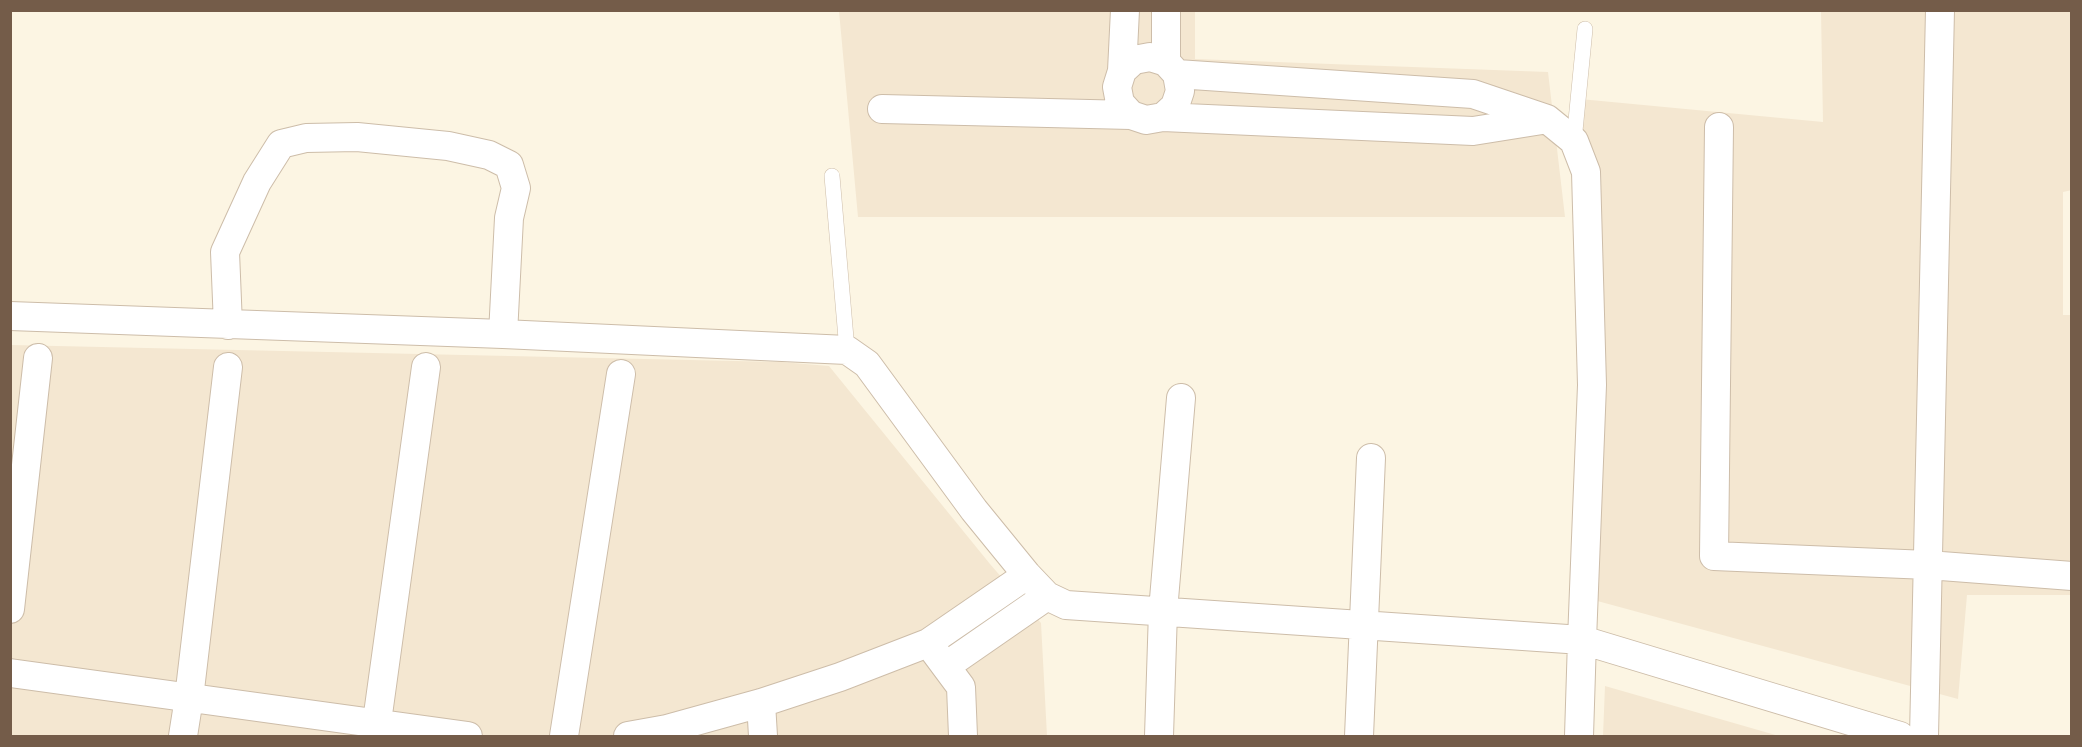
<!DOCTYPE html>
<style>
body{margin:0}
#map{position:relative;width:2082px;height:747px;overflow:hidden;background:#fcf5e3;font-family:Montserrat,sans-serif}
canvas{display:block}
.frame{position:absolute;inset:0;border:12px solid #745c49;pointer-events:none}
</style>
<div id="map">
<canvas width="2082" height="747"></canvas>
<div class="frame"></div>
</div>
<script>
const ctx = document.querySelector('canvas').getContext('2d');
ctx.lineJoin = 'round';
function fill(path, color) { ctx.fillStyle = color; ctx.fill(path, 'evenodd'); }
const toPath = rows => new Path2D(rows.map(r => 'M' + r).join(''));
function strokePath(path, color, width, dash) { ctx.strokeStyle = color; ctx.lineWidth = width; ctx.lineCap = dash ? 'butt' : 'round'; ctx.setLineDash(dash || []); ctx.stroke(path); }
fill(toPath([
 [839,11,1195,11,1195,59,1548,72,1565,217,858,217],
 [1821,11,2071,11,2072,190,2063,192,2063,315,2072,315,2071,595,1967,595,1958,699,1590,599,1580,99,1823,122],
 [11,345,781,362,829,366,990,564,1041,623,1047,736,11,736],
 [1605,686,1779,736,1603,736]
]), '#f4e7d1');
const service = toPath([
 [1574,141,1585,29],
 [832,176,847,350]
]);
const minor = toPath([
 [1166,10,1166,62],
 [1122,71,1134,60,1150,57,1166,62,1177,74,1180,91,1175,106,1163,117,1146,120,1131,115,1120,103,1117,87,1122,71,1125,10],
 [882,109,1131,115],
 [1163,117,1473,131,1542,120],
 [1719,127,1714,556,1928,565,2072,576],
 [10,316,503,334,847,350,867,364,974,510,1027,575,1047,596,1066,605,1582,640,1592,385,1586,172,1574,141,1547,119,1473,94,1177,74],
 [228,325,225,252,257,182,281,144,306,138,357,137,448,146,489,155,509,165,516,188,509,218,503,334],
 [10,609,38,358],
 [935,652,961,687,963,736],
 [946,666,1047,596],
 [10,673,468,736],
 [761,703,763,736],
 [183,736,189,698,228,367],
 [375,736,426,367],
 [564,736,621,374],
 [628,736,667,729,761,703,840,677,928,643,1027,575],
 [1159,736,1163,611,1181,398],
 [1359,736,1371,458],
 [1579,736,1582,640,1900,736],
 [1924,736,1940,10]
]);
strokePath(service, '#cdbda9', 16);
strokePath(minor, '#cdbda9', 30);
strokePath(service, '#fff', 15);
strokePath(minor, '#fff', 28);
</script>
